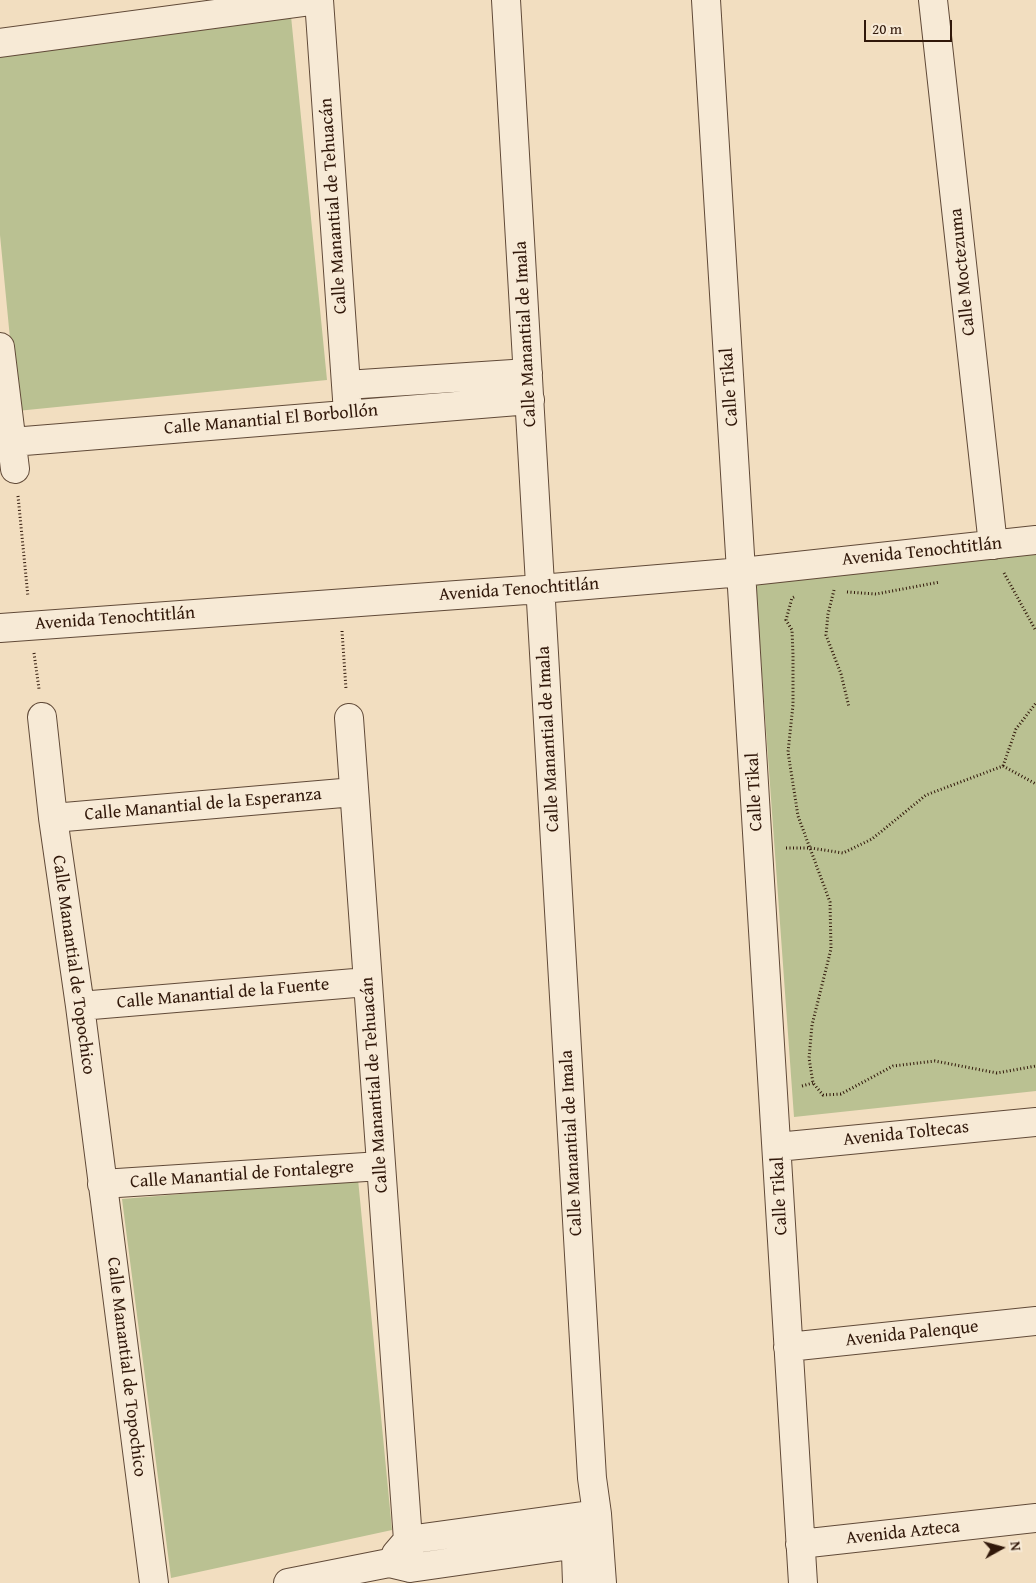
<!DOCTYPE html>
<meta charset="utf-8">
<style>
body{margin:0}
#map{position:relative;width:1036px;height:1583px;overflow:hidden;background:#f2dec0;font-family:"Gentium Book Plus",serif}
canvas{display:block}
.north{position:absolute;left:976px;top:1523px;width:50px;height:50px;-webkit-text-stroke:4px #f7ead6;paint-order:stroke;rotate:83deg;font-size:14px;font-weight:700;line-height:20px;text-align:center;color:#31180a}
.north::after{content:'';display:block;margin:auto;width:18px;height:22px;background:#31180a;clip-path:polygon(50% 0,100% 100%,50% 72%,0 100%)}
.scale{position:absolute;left:864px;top:20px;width:88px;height:22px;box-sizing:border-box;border:2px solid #31180a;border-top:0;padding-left:6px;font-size:15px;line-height:18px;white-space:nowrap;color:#31180a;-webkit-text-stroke:4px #f7ead6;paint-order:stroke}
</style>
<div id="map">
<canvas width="1036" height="1583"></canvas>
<div class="north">N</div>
<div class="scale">20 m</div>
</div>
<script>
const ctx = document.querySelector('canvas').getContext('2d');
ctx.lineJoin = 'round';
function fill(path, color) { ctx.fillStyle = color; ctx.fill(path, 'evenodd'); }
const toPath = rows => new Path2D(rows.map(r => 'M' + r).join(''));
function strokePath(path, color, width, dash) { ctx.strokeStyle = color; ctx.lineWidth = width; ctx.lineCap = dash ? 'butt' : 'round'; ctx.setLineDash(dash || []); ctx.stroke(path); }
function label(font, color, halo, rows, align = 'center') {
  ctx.font = font + ' "Gentium Book Plus",serif'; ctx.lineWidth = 4.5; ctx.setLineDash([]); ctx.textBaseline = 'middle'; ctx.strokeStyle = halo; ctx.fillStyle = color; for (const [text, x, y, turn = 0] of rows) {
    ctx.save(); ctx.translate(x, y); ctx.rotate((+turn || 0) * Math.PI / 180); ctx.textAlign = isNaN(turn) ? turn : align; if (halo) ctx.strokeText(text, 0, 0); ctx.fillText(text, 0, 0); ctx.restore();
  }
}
fill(toPath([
 [291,16,327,380,17,411,0,235,0,44],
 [1036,548,1036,1091,794,1117,755,577],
 [358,1179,392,1530,171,1578,122,1199]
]), '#bac192');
const street = toPath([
 [319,0,348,413],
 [506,0,592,1478,597,1514,602,1583],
 [706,0,803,1583],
 [933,0,993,545],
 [0,43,319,0],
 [0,347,15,469],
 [346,385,528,373],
 [12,442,530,400],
 [0,628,540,589,742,572,1036,540],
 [42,717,53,818,80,1006,154,1583],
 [349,718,410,1568],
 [53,818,354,792],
 [80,1006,367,982],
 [777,1147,1036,1122],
 [102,1184,381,1166],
 [788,1347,1036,1321],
 [575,1525,577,1583],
 [800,1544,1036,1518],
 [396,1554,408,1540,597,1514],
 [288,1583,389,1563,410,1568,599,1541]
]);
strokePath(street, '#614a38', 30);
strokePath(toPath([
 [18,496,28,597],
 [1004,573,1036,631],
 [834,590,828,614,826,635,841,674,849,707],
 [847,592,876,594,940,582],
 [794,597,792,598,786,620,792,630,793,655,793,705,788,752,798,816,830,902,831,949,812,1025,809,1058,813,1083,823,1095,841,1094,893,1066,935,1061,997,1073,1036,1066],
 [342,631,346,689],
 [34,653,39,689],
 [1003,766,1016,729,1036,703],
 [786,848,811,848,843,853,872,839,926,795,1003,766,1036,784],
 [802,1086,813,1083]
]), '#31180a', 3, [1, 2.5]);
strokePath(street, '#f7ead6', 28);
label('18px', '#31180a', '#f7ead6', [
 ["Calle Manantial de Tehuacán",334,206,-94],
 ["Calle Moctezuma",963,272,-96],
 ["Calle Manantial de Imala",526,334,-93],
 ["Calle Tikal",730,387,-94],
 ["Calle Manantial El Borbollón",271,420,-5],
 ["Avenida Tenochtitlán",922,552,-6],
 ["Avenida Tenochtitlán",519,590,-4],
 ["Avenida Tenochtitlán",115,619,-4],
 ["Calle Manantial de Imala",549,739,-93],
 ["Calle Tikal",755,792,-93],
 ["Calle Manantial de la Esperanza",203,805,-5],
 ["Calle Manantial de Topochico",73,965,82],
 ["Calle Manantial de la Fuente",223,994,-5],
 ["Calle Manantial de Tehuacán",375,1085,-94],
 ["Avenida Toltecas",906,1134,-6],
 ["Calle Manantial de Imala",572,1143,-93],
 ["Calle Manantial de Fontalegre",242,1175,-4],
 ["Calle Tikal",780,1196,-93],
 ["Avenida Palenque",912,1334,-6],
 ["Calle Manantial de Topochico",126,1367,83],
 ["Avenida Azteca",903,1533,-6]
]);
</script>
